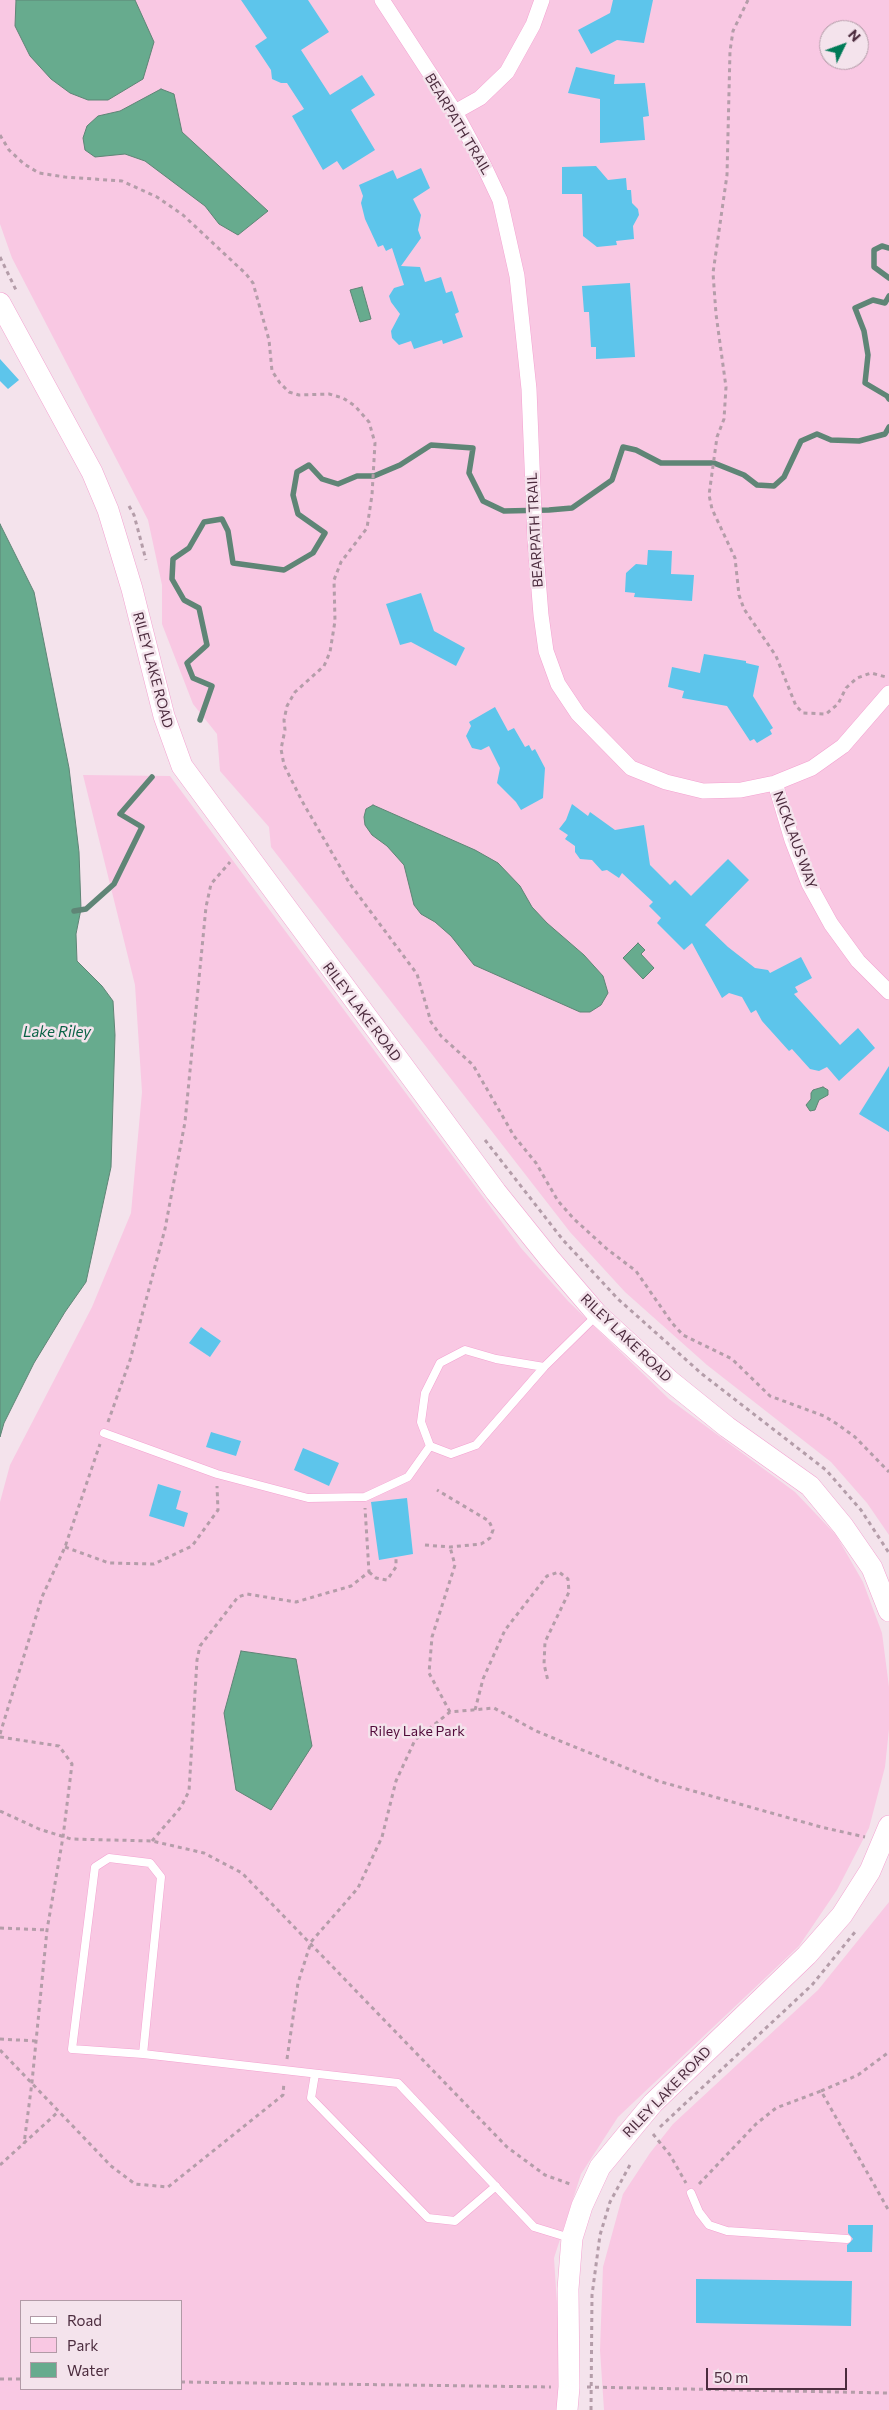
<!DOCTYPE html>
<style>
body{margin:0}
#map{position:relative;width:889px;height:2410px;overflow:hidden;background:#f4e3ec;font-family:Commissioner,sans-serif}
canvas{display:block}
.legend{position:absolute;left:20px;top:2300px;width:162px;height:90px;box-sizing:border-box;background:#f4e3ec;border:1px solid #b19aa6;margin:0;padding:6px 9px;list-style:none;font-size:15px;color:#4c2c3e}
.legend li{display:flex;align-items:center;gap:10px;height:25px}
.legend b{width:25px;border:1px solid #b19aa6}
.north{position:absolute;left:819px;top:20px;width:50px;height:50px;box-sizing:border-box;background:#f4e3ec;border:1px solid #b19aa6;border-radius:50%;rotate:48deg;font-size:14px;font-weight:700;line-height:20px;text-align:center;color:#4c2c3e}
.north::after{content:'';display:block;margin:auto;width:18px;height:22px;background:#007a57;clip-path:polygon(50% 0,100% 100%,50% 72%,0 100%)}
.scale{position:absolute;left:706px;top:2368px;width:141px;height:22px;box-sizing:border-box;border:2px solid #4c2c3e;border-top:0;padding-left:6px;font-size:15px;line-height:18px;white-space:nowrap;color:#4c2c3e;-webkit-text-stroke:4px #f4e3ec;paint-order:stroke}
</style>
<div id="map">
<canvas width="889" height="2410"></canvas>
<ul class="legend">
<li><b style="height:6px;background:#fff"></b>Road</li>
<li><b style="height:14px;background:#f9c8e3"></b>Park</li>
<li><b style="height:14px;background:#67ab8e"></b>Water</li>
</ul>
<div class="north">N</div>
<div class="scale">50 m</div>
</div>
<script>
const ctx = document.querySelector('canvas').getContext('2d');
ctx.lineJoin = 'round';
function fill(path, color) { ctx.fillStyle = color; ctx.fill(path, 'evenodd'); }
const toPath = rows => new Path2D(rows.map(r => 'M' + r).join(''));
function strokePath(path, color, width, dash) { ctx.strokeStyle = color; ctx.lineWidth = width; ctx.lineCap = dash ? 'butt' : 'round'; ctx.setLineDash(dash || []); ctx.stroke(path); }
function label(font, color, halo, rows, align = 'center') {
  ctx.font = font + ' Commissioner,sans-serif'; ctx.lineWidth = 5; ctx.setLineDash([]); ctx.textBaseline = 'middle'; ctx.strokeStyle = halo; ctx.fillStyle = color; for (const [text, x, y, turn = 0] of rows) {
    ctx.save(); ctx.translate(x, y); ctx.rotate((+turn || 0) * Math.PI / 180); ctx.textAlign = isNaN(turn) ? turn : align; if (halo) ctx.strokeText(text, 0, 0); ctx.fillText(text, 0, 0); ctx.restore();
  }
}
fill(toPath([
 [0,0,889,0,889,1535,867,1503,831,1462,707,1365,625,1292,570,1232,271,847,269,827,220,771,217,734,193,704,162,624,162,585,148,520,12,258,0,224],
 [829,30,859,30,859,60,829,60],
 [83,775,170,776,521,1248,568,1301,669,1399,795,1492,836,1535,863,1582,882,1633,889,1687,889,1729,885,1767,869,1828,837,1890,799,1946,618,2117,581,2174,554,2258,564,2410,0,2410,0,1502,10,1465,92,1307,131,1213,142,1092,135,985],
 [21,2301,181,2301,181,2389,21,2389],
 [889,1902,889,2410,604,2410,600,2350,603,2267,623,2194,650,2153,673,2124,818,1990]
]), '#f9c8e3');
const water = toPath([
 [16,0,135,0,154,42,143,79,108,100,88,100,70,93,51,79,30,56,15,26,16,0],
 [161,89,174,94,182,132,268,211,238,235,219,224,205,206,145,161,125,154,95,157,85,150,83,138,87,126,98,116,120,111,161,89],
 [362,287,371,319,360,322,350,290,362,287],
 [0,524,34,592,69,768,79,852,81,909,76,934,77,961,102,986,113,1001,115,1035,111,1167,86,1282,65,1312,34,1363,4,1423,0,1437,0,524],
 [373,805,475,850,498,863,520,886,532,907,547,923,584,955,603,976,608,993,601,1005,590,1012,580,1012,474,965,451,936,435,922,421,914,414,905,404,865,387,846,372,835,365,825,364,817,366,809,373,805],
 [638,943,645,950,641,954,654,968,643,979,623,958,638,943],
 [823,1087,828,1090,828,1095,819,1100,815,1110,810,1111,806,1105,811,1099,811,1093,813,1090,823,1087],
 [241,1651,296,1659,312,1746,271,1810,236,1790,224,1713,241,1651]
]);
fill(water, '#67ab8e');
strokePath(water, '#5f8576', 1);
strokePath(toPath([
 [889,248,882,246,874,250,874,267,889,278],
 [889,296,885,303,873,300,855,308,864,331,868,355,865,383,887,396,889,399],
 [200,720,212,686,193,678,187,663,207,645,199,608,184,600,172,579,173,559,189,548,204,522,222,519,228,531,233,563,284,570,313,553,325,533,298,514,293,495,297,472,309,465,322,479,338,484,357,476,374,476,400,465,431,445,473,448,469,473,483,501,504,511,549,510,572,508,612,480,623,447,636,450,661,463,714,463,744,475,757,485,774,486,784,477,801,441,817,434,831,440,859,441,885,434,889,427],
 [74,911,86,909,114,884,142,827,120,814,152,777]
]), '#5f8576', 5.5);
fill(toPath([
 [241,0,308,0,329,32,301,50,330,95,362,75,375,95,351,110,375,150,343,170,337,161,323,170,292,116,304,109,287,83,281,83,272,79,271,70,255,46,267,38],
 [613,0,653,0,644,43,617,40,591,54,578,30,610,13],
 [576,67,615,75,614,84,645,83,649,116,643,117,645,140,600,143,600,99,568,93],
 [596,166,608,180,626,178,627,190,631,190,632,203,638,209,639,215,633,226,634,239,616,241,617,245,597,247,583,236,582,194,562,194,562,167],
 [421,168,430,188,413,199,421,215,418,230,421,238,401,266,420,267,425,282,441,277,446,293,452,291,459,312,455,314,463,337,443,344,442,340,414,349,411,341,399,345,392,338,391,331,400,314,391,302,389,296,394,288,404,285,392,248,386,251,383,245,378,247,365,219,361,203,363,196,359,185,393,170,397,179],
 [630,283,635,357,596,359,596,347,591,347,589,312,584,312,582,286],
 [0,359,19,380,8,389,0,381],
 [648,550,672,551,671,574,694,575,692,601,634,597,635,593,625,592,626,573,636,564,647,565],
 [421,593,434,631,465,648,456,666,411,642,400,645,386,604],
 [704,654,746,661,746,663,759,666,753,696,773,728,770,730,772,734,757,743,754,739,750,741,727,706,682,698,684,691,668,687,672,667,700,673],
 [495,707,508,731,514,728,525,747,529,745,532,751,535,749,545,768,543,798,521,810,516,802,497,783,500,768,489,746,481,750,472,748,466,736,471,726,469,722],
 [572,804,588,816,590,812,615,830,644,825,650,865,670,885,675,880,691,896,728,859,749,880,705,925,728,947,755,968,768,970,770,973,801,957,812,978,795,987,798,992,794,994,840,1045,858,1028,875,1048,839,1081,827,1067,819,1071,810,1069,792,1049,789,1051,762,1021,756,1010,751,1013,742,997,729,993,722,998,692,943,684,950,657,923,661,918,649,906,653,902,622,873,619,878,607,870,602,871,592,860,580,859,575,852,575,846,565,839,568,835,559,829,566,820],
 [889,1066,889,1132,859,1114],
 [201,1327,221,1341,210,1357,189,1343],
 [211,1432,241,1441,236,1456,206,1447],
 [303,1448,339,1463,329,1486,294,1470],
 [158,1484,181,1491,176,1509,188,1513,184,1527,149,1516],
 [407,1498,413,1554,379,1560,371,1502],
 [848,2225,873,2225,872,2252,847,2252,847,2245,853,2239,848,2233],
 [696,2279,852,2281,851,2326,696,2323]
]), '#5dc5eb');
const lane = toPath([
 [544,1367,476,1445,451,1454,430,1446,421,1422,425,1393,440,1363,465,1350,496,1359,544,1367,596,1316],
 [104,1433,217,1474,308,1498,365,1497,408,1477,430,1446],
 [143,2054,72,2049,95,1867,109,1858,150,1863,161,1877,143,2054,398,2083,534,2227,570,2238],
 [315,2074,311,2098,428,2218,455,2221,496,2186],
 [691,2193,699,2212,709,2225,727,2231,847,2239]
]);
const street = toPath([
 [382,0,455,112,483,164,500,200,517,276,529,389,535,540,541,615,546,651,558,684,578,714,631,768,666,782,703,791,741,790,775,783,812,768,843,746,889,693],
 [455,112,480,98,507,72,533,25,542,0],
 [775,783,792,840,809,884,831,924,858,961,889,992]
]);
const secondary = toPath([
 [0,303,92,472,108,510,132,589,164,716,182,766,496,1192,549,1258,597,1314,670,1381,727,1427,810,1486,843,1526,872,1568,889,1611],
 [567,2410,569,2387,568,2289,572,2238,582,2206,600,2167,653,2103,807,1955,842,1915,870,1871,889,1826]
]);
strokePath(lane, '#f3a3d1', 9);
strokePath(street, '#f3a3d1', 16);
strokePath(secondary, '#f3a3d1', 22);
strokePath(toPath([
 [748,0,733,31,730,51,727,175,713,273,716,314,726,387,724,419,717,437,709,495,712,509,735,558,739,595,744,609,776,656,796,706,803,713,826,714,838,704,846,688,857,678,871,673,886,677],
 [0,135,9,150,24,164,39,173,65,177,122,181,157,197,183,215,246,274,253,283,269,340,272,371,280,383,289,392,299,395,329,394,343,398,355,406,369,422,375,443,372,495,367,528,341,562,334,580,335,621,330,652,324,666,295,692,287,706,284,720,285,730,281,749,284,765,302,801,350,884,417,974,431,1022,441,1036,473,1065,514,1136,536,1163,558,1201,574,1219,607,1249,636,1271,672,1323,683,1335,732,1359,770,1396,824,1416,837,1424,855,1437,889,1472],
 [0,257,16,290],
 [129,506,134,515,146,560],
 [485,1140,563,1240,618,1299,702,1374,826,1470,861,1510,889,1553],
 [108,1422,130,1360,165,1229,185,1122,206,907,211,884,230,862],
 [425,1545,450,1547,481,1544,490,1538,493,1530,489,1521,437,1490],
 [65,1547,109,1563,154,1564,192,1546,218,1510,217,1486],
 [369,1572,376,1578,387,1580,396,1567,396,1557],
 [475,1710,483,1679,505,1630,547,1576,559,1572,568,1579,569,1592,545,1642,544,1664,548,1681],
 [450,1712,429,1673,432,1637,455,1565,450,1547],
 [0,1734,42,1597,65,1547,100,1444],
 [0,1737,59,1746,72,1764,63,1837,47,1930,32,2082,24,2144],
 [0,1811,39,1829,71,1839,152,1841,204,1853,242,1873,507,2147,545,2175,570,2184],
 [152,1841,181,1807,189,1791,197,1660,200,1646,238,1597,247,1594,296,1602,351,1586,369,1572,365,1508],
 [0,1928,47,1930],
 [0,2039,36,2041],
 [0,2050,111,2166,135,2184,168,2187,283,2095,284,2082],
 [287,2059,298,1983,311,1942,358,1888,382,1837,396,1781,415,1740,450,1712,494,1708,536,1731,658,1781,821,1827,865,1837],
 [821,2091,858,2075,889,2052],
 [660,2127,812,1985,855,1932],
 [653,2134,670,2155,686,2183],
 [0,2165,59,2111],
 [699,2184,756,2124,776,2108,821,2091,889,2211],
 [0,2379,21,2379],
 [181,2382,551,2387],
 [587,2387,889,2393],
 [591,2410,592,2295,600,2235,610,2202,631,2163]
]), '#b49da9', 3, [4, 4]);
strokePath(lane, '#fff', 8);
strokePath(street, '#fff', 15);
strokePath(secondary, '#fff', 21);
label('14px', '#4c2c3e', '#f4e3ec', [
 ["BEARPATH TRAIL",458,124,59],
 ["BEARPATH TRAIL",535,530,-93],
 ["RILEY LAKE ROAD",153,670,75],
 ["NICKLAUS WAY",795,840,70],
 ["RILEY LAKE ROAD",362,1012,53],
 ["RILEY LAKE ROAD",626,1338,44],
 ["RILEY LAKE ROAD",667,2092,-46]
]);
label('14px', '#510b3a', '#f4e3ec', [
 ["Riley Lake Park",417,1731]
]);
label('italic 15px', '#096246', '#f4e3ec', [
 ["Lake Riley",57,1032]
]);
</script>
